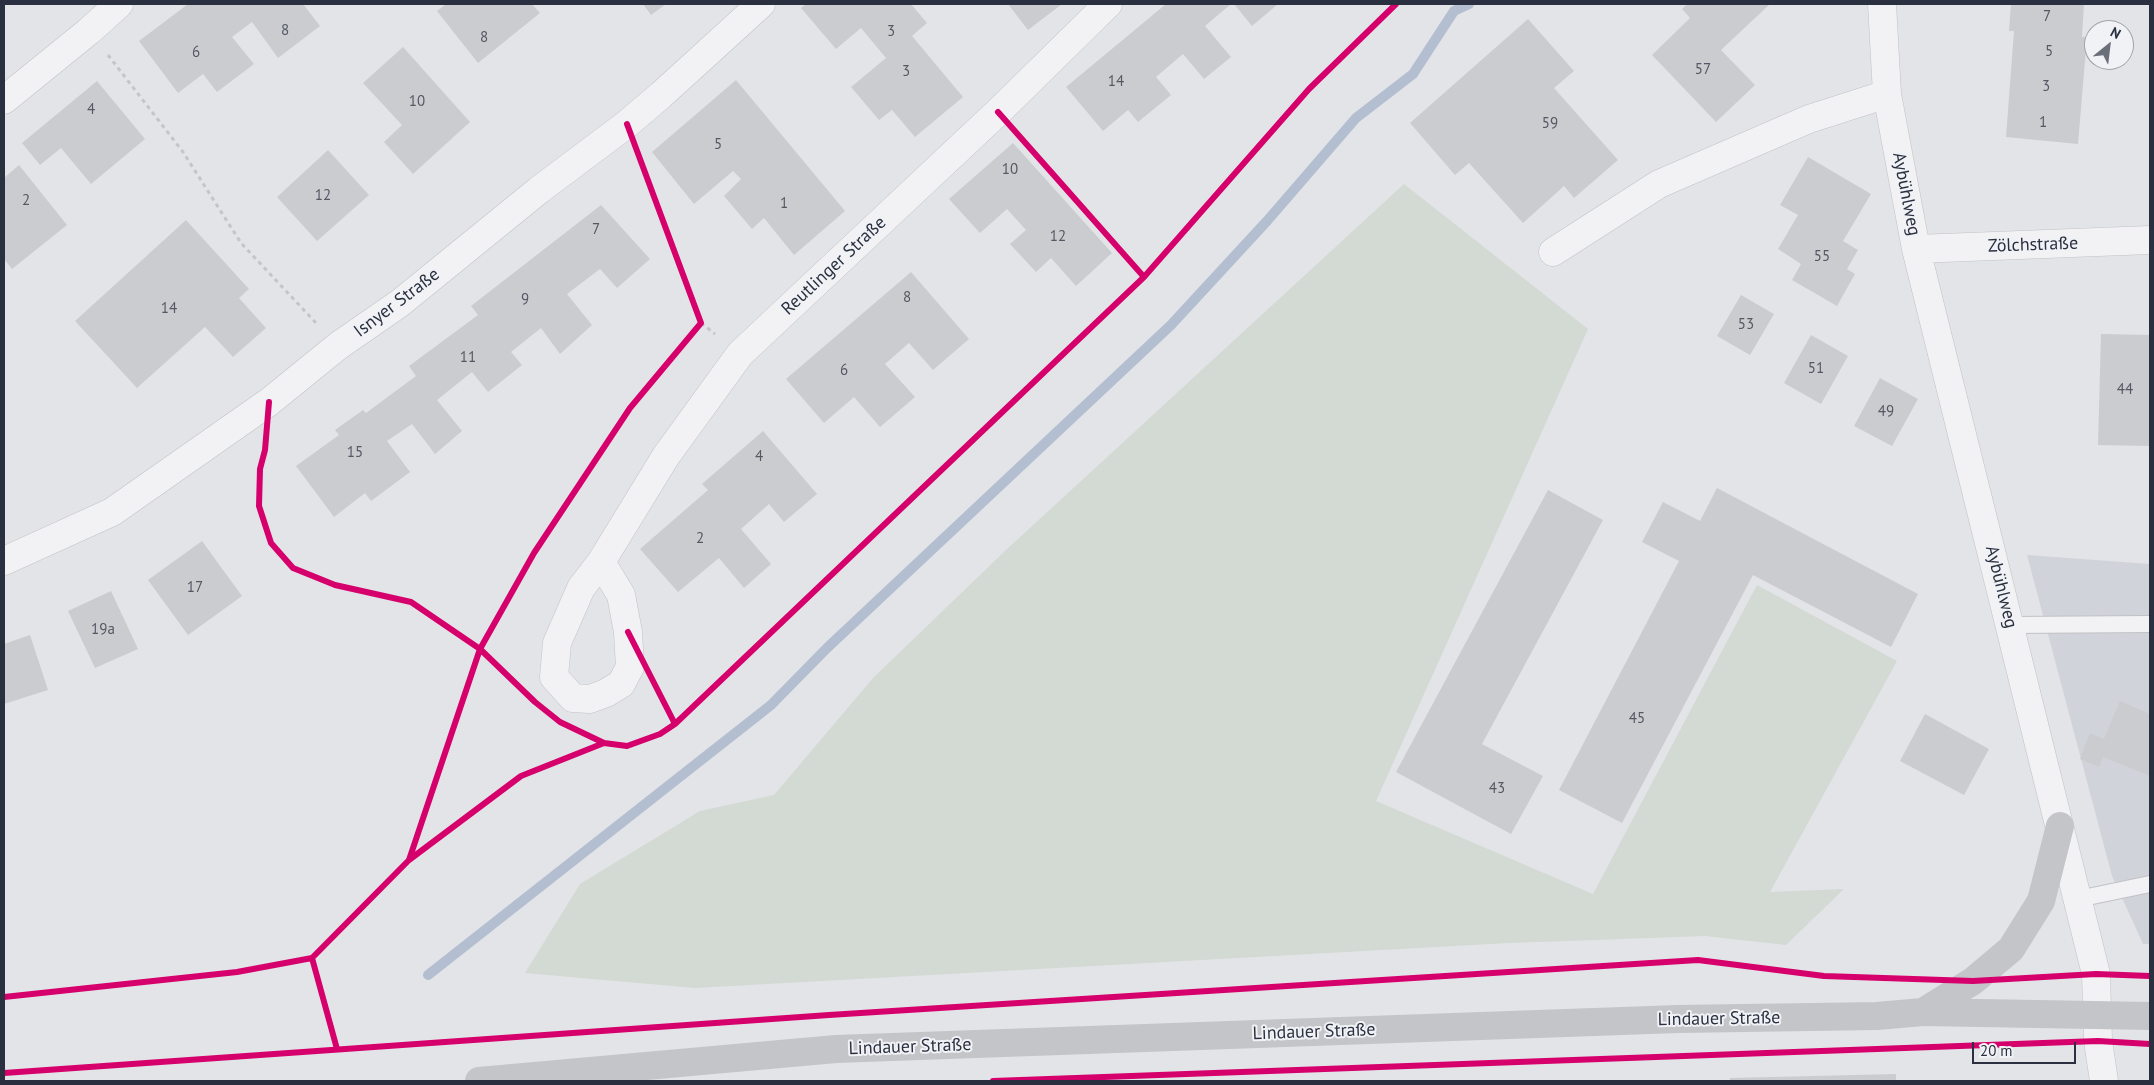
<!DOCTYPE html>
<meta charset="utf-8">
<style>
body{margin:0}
#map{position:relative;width:2154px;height:1085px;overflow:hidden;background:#e3e4e7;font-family:"PT Sans",sans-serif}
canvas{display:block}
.frame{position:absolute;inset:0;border:5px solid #2a303f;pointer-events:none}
.north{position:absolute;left:2084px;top:20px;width:50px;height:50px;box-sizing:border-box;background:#f0f2f6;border:1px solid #a1a4ad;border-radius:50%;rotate:29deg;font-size:14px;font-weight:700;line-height:20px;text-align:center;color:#2a303f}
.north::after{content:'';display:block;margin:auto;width:18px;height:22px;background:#6b6f7a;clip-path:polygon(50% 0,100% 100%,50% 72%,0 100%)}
.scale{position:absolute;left:1972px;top:1042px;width:104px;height:22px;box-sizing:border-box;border:2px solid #2a303f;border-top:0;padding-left:6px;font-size:15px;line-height:18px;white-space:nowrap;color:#2a303f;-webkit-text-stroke:4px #f0f2f6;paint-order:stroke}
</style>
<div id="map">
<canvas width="2154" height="1085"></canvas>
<div class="frame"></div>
<div class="north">N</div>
<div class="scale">20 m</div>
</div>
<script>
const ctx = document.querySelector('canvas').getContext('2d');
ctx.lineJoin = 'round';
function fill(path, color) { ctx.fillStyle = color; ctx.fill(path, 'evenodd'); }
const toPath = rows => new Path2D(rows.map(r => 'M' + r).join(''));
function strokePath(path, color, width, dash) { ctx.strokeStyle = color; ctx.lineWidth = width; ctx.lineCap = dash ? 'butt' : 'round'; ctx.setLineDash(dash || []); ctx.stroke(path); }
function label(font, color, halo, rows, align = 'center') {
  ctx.font = font + ' "PT Sans",sans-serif'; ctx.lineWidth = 4; ctx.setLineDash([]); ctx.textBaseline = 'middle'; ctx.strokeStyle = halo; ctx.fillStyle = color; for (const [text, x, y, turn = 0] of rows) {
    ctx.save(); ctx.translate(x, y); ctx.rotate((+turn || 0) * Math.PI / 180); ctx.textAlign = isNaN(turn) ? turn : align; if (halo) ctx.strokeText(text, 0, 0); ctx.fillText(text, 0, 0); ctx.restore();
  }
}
fill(toPath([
 [2027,555,2150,564,2150,944,2143,944,2112,876]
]), '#d1d3da');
fill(toPath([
 [1404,184,1588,329,1376,801,1593,894,1757,585,1897,661,1770,892,1844,889,1786,945,1705,936,1509,943,695,988,525,973,580,884,700,811,774,795,873,678,1006,550]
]), '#d2dad3');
strokePath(toPath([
 [428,975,771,705,827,648,1171,325,1267,221,1356,118,1413,74,1454,11,1469,4]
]), '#b3bfd0', 10);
fill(toPath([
 [188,4,303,4,320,26,278,58,252,22,232,37,254,64,217,92,203,74,178,93,139,41],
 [446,4,532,4,540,13,478,63,437,11],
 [643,4,666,4,651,15],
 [806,4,911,4,927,23,912,36,963,97,915,137,892,110,879,120,851,87,886,58,861,28,836,49,801,8],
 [1008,4,1062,4,1028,30],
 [1166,4,1231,4,1205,26,1231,57,1204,79,1183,54,1156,77,1171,95,1138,122,1128,110,1103,131,1066,87],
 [1234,4,1278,4,1252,26],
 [1687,4,1770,4,1721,50,1755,85,1716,122,1652,55,1690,18,1682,9],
 [2011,4,2084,4,2082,37,2087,37,2078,144,2006,137,2014,31,2009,31],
 [1528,19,1574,71,1554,88,1618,160,1574,198,1564,186,1523,223,1469,163,1455,175,1410,123],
 [403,47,470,122,413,174,384,142,402,125,363,83],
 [736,80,845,211,794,255,764,218,752,229,724,196,741,179,733,171,694,204,652,152],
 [97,81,145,139,91,184,61,148,40,165,22,143],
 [1013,143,1112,253,1076,286,1051,258,1036,272,1010,244,1026,230,1007,209,980,233,949,199],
 [328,150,369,195,317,241,277,197],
 [1808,157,1871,194,1843,241,1858,250,1847,269,1855,274,1837,306,1792,280,1801,264,1778,249,1798,215,1780,205],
 [19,165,67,225,12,269,4,259,4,178],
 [601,205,650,259,617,288,600,269,567,294,592,325,560,354,541,328,511,352,522,365,488,392,472,372,437,400,462,431,435,454,412,424,387,441,410,472,371,501,365,493,334,517,296,466,339,435,335,430,363,410,366,413,416,376,409,366,478,315,471,306],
 [186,220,249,289,239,298,266,328,233,357,205,327,137,388,75,321],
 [911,272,969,339,933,370,909,343,885,364,915,397,880,427,854,397,824,423,786,379],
 [1741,295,1774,314,1750,355,1717,336],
 [2101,334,2150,335,2150,446,2098,445],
 [1811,335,1848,356,1821,404,1784,383],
 [1880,378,1918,399,1892,446,1854,426],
 [763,431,817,494,784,522,769,504,741,529,771,564,744,588,719,558,678,592,640,549,708,490,702,484],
 [1717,488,1918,594,1891,647,1753,575,1622,823,1559,790,1679,561,1642,542,1663,502,1700,521],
 [1548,490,1603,520,1482,744,1543,776,1511,834,1396,772],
 [202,541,242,596,188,635,148,580],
 [111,591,138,649,95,668,68,611],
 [30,635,48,690,4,704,4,644],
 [2120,701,2150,714,2150,776,2103,757,2099,767,2080,759,2090,733,2104,739],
 [1925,714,1989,749,1964,795,1900,761],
 [1896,1074,1896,1081,1730,1081,1730,1078]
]), '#cbcccf');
const lane = toPath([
 [2011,625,2150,624],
 [2078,899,2150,884]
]);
const street = toPath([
 [1882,4,1887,94,1916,249,2096,974,2098,1041,2104,1081],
 [4,100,89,31,119,4],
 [1916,249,2150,240],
 [1553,252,1659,184,1809,119,1887,94],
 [4,561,112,512,269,402,338,346,400,303,539,190,627,124,661,95,761,4],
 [601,562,621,595,628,632,630,667,621,684,606,693,590,699,573,698,554,677,557,643,581,588,601,562,666,456,740,354,998,112,1108,4]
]);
strokePath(lane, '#c1c2c5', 18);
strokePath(street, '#c1c2c5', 29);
strokePath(toPath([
 [108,55,183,152,241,243,317,324],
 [1020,136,1144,277],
 [701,323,715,334],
 [265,445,260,469,259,506,271,543,293,568,335,585,411,602,480,649,525,693],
 [656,686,675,724],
 [581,732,604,743],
 [409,859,480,649,534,553,630,408,701,323,638,155],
 [312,958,337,1049],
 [4,997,237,972,312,958,409,860,521,776,604,743,627,746,660,734,675,724,1144,277,1309,89,1396,4]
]), '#c4c5c8', 3, [4, 4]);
strokePath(lane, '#f2f2f4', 16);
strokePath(street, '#f2f2f4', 28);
strokePath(toPath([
 [1923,1012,1973,981,2011,949,2041,901,2060,826],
 [479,1081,836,1049,1678,1019,1877,1016,1923,1012,2150,1016]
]), '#c3c5c8', 28);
strokePath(toPath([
 [998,112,1144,277],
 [269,402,265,450,260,469,259,506,271,543,293,568,335,585,411,602,480,649,535,702,560,722,604,743],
 [628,632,675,724],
 [409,860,480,649,534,553,630,408,701,323,627,124],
 [312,958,337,1049],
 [4,997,237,972,312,958,409,860,521,776,604,743,627,746,660,734,675,724,1144,277,1309,89,1396,4],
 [4,1073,829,1015,1698,960,1824,976,1973,981,2096,974,2150,976],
 [993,1081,2098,1041,2150,1044]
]), '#d6006c', 6);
label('15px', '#535864', null, [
 ["7",2047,17],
 ["8",285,31],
 ["3",891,32],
 ["8",484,38],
 ["5",2049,52],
 ["6",196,53],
 ["57",1703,70],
 ["3",906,72],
 ["14",1116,82],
 ["3",2046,87],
 ["10",417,102],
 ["4",91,110],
 ["1",2043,123],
 ["59",1550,124],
 ["5",718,145],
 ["10",1010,170],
 ["12",323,196],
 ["2",26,201],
 ["1",784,204],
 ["7",596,230],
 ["12",1058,237],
 ["55",1822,257],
 ["8",907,298],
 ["9",525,300],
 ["14",169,309],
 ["53",1746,325],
 ["11",468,358],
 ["51",1816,369],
 ["6",844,371],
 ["44",2125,390],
 ["49",1886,412],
 ["15",355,453],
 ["4",759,457],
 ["2",700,539],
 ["17",195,588],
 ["19a",103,630],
 ["45",1637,719],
 ["43",1497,789]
]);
label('18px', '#2a303f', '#f0f2f6', [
 ["Aybühlweg",1906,194,79],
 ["Zölchstraße",2033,245,-2],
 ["Reutlinger Straße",834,266,-43],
 ["Isnyer Straße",397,303,-37],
 ["Aybühlweg",2001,587,76],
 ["Lindauer Straße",1719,1019,-1],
 ["Lindauer Straße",1314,1032,-2],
 ["Lindauer Straße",910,1047,-2]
]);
</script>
